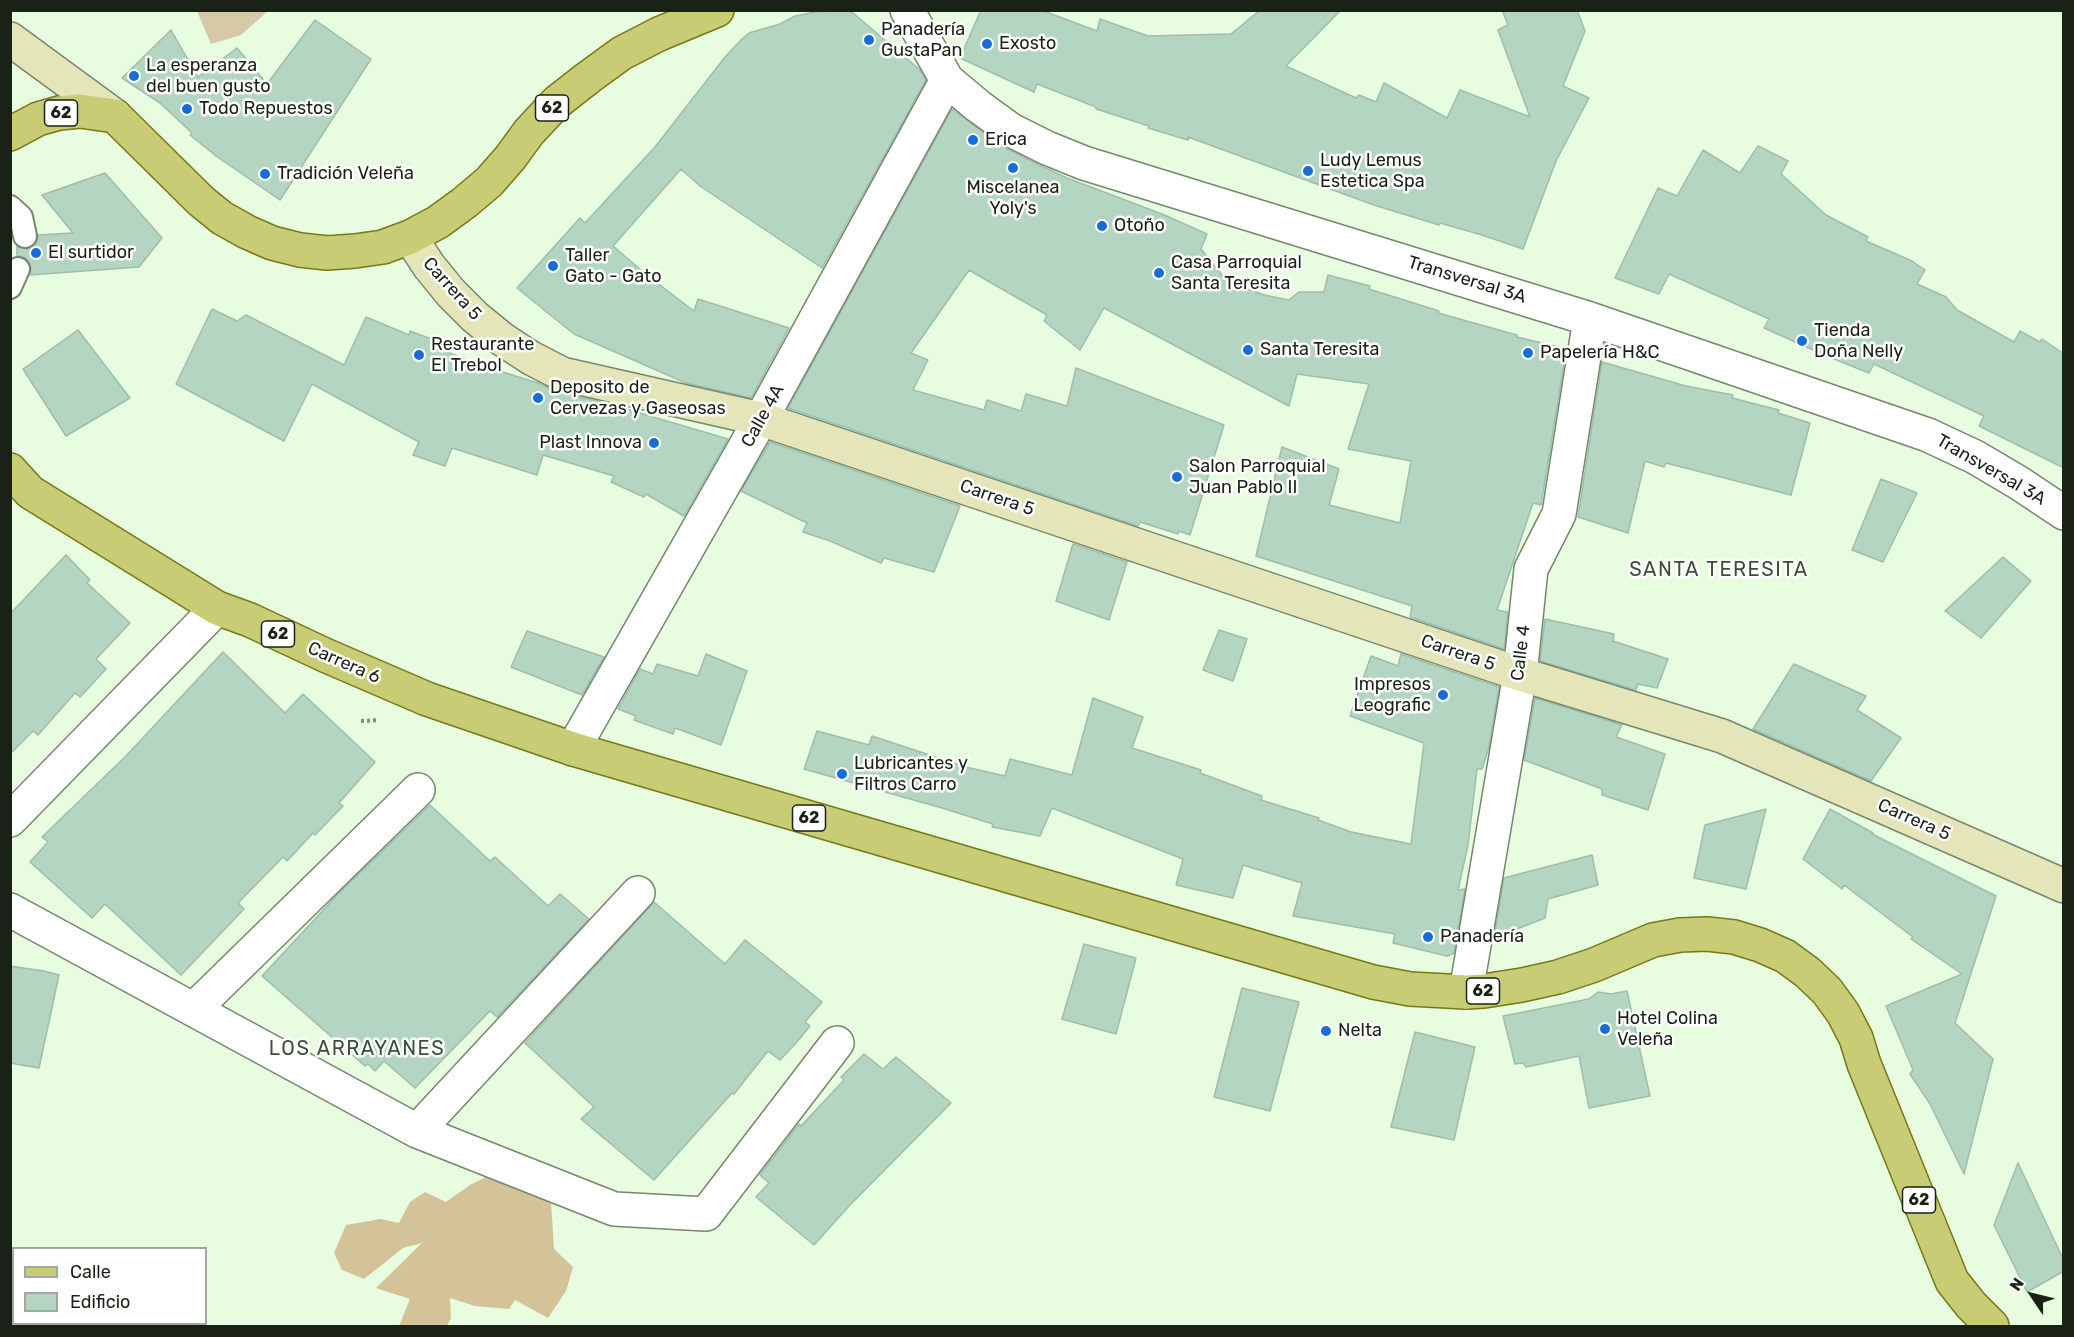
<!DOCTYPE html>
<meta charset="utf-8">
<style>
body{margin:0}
#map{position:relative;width:2074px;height:1337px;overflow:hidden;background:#e8fcdf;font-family:Rubik,sans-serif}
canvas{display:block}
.frame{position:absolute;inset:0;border:12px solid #1a2217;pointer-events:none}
.legend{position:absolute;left:12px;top:1247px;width:195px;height:78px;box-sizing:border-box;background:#fff;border:2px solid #a3a7a2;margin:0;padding:8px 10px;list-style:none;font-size:18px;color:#1a2217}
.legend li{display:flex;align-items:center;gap:12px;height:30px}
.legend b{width:30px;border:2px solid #a3a7a2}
.north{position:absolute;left:2002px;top:1265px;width:60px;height:60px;-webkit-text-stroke:4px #fff;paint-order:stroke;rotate:305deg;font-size:16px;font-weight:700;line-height:24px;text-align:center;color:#1a2217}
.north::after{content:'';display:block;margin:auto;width:21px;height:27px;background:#1a2217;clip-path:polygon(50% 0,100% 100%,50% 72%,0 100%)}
</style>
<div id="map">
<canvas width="2074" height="1337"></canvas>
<div class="frame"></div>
<ul class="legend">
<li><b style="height:8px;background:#c8cc74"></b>Calle</li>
<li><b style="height:16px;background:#b3d5c2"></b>Edificio</li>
</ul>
<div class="north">N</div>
</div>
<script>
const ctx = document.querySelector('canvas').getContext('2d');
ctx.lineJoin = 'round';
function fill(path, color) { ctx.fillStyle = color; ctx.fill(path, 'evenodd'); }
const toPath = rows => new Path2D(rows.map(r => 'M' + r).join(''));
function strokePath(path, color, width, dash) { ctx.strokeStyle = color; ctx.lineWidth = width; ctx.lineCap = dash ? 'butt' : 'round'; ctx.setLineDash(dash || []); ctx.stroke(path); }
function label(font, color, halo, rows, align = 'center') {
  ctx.font = font + ' Rubik,sans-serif'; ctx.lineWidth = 5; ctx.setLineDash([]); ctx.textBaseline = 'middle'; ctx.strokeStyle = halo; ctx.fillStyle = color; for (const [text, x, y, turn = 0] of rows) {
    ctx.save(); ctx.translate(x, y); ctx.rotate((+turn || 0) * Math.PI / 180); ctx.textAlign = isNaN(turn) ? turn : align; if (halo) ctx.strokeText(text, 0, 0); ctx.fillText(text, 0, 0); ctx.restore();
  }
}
fill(toPath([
 [197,11,268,11,241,35,211,44]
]), '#d7c9a8');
fill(toPath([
 [502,1169,551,1202,554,1249,573,1267,566,1291,548,1318,515,1300,509,1309,475,1306,450,1298,451,1318,447,1326,399,1326,410,1299,376,1288,422,1243,403,1248,364,1279,342,1270,334,1253,346,1225,381,1219,399,1223,410,1202,425,1192,446,1202,470,1185]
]), '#d4c299');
const building = toPath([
 [845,10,853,13,919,69,926,80,822,268,700,186,681,169,613,246,648,276,694,311,698,299,789,328,751,398,686,383,574,334,517,288,580,218,585,223,655,147,725,57,741,40,749,33,780,24,795,16,815,12,845,10],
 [981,10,1041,10,1097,31,1100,19,1148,36,1231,34,1260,10,1341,10,1286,66,1356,98,1359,95,1376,102,1384,83,1447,118,1460,90,1530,117,1498,30,1508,25,1502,10,1577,10,1585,31,1563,86,1589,98,1556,161,1523,249,1482,235,1440,223,1439,225,1374,205,1188,137,1188,140,1148,128,1149,126,1096,109,1096,107,1037,84,1034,92,960,58,981,10],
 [315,20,371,59,280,200,216,156,190,135,192,133,160,103,122,78,171,30,198,77,237,48,267,84,315,20],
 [952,109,1000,145,1039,165,1067,178,1162,214,1207,234,1201,249,1227,281,1264,295,1289,300,1299,292,1324,292,1328,275,1370,286,1369,289,1439,311,1438,313,1517,335,1517,337,1563,348,1562,351,1566,352,1541,505,1533,503,1497,610,1508,612,1504,649,1410,617,1412,606,1256,556,1282,447,1339,469,1329,505,1400,523,1411,461,1348,449,1369,384,1297,374,1289,406,1104,308,1080,350,1044,321,1047,315,969,270,911,353,928,360,913,390,984,410,987,400,1021,411,1026,394,1067,406,1076,368,1224,425,1190,535,1179,531,1178,534,1140,522,1138,526,788,408,952,109],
 [1758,146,1788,161,1781,174,1826,215,1868,237,1866,241,1912,261,1925,270,1917,284,1946,297,1957,310,2014,342,2020,331,2040,342,2042,339,2064,354,2064,468,1979,426,1984,416,1874,364,1869,373,1829,357,1764,328,1769,319,1669,274,1659,294,1615,278,1658,188,1677,196,1703,150,1740,173,1758,146],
 [105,173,162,238,139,267,30,275,31,268,29,262,24,257,17,256,17,246,27,249,34,246,38,241,38,235,73,233,42,195,105,173],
 [212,309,237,321,246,315,344,365,366,317,409,335,410,331,450,346,447,352,483,366,538,383,558,392,609,404,728,439,684,516,646,494,644,497,611,482,614,476,543,455,537,475,452,448,445,466,413,455,419,442,312,384,284,441,176,384,212,309],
 [78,330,130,398,66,436,23,369,78,330],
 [1602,362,1686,386,1733,395,1732,398,1779,410,1778,413,1810,423,1791,495,1666,463,1664,467,1645,461,1628,533,1578,517,1602,362],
 [770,442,960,506,934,572,884,558,881,563,830,541,803,532,807,523,741,491,770,442],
 [1881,479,1917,493,1883,562,1852,550,1881,479],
 [1073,544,1127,562,1109,620,1056,601,1073,544],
 [66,555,90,580,87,583,130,623,96,659,106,669,80,697,75,693,38,735,33,731,10,754,10,614,66,555],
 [2003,557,2031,581,1981,638,1945,611,2003,557],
 [1545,619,1614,634,1613,641,1668,659,1657,688,1638,684,1636,690,1540,661,1545,619],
 [1219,630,1247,639,1233,681,1203,670,1219,630],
 [527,631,604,657,582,695,511,667,527,631],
 [223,652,285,713,303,694,375,762,339,803,343,806,315,835,313,833,287,861,283,857,238,903,244,909,181,975,105,904,92,918,30,862,48,842,42,837,126,756,223,652],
 [706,654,747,671,721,745,675,728,673,734,634,720,636,716,618,709,640,669,653,674,657,664,698,676,706,654],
 [1401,654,1499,687,1489,747,1482,769,1477,769,1468,845,1458,890,1465,889,1454,953,1447,956,1393,943,1395,934,1293,916,1302,883,1243,865,1233,898,1176,885,1183,859,1052,808,1040,836,992,827,993,824,942,808,804,769,817,731,869,745,872,736,966,767,1005,776,1010,759,1072,775,1093,698,1143,717,1132,748,1201,770,1200,773,1262,796,1261,800,1319,818,1318,820,1351,832,1411,844,1424,743,1350,716,1371,656,1398,666,1401,654],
 [1794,664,1866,696,1857,710,1901,738,1871,781,1753,729,1794,664],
 [1535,698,1622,725,1616,737,1665,754,1648,810,1602,795,1602,789,1524,760,1535,698],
 [430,805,490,861,495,857,548,906,560,894,589,919,497,1017,490,1011,415,1088,384,1061,375,1071,368,1064,365,1066,262,976,340,892,430,805],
 [1766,809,1746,889,1694,878,1705,825,1766,809],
 [1830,809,1873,833,1872,834,1996,896,1955,1023,1993,1059,1964,1174,1930,1104,1910,1074,1913,1070,1886,1006,1962,974,1911,939,1913,937,1844,885,1842,889,1803,859,1830,809],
 [1592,855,1598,885,1548,899,1545,918,1494,938,1504,878,1592,855],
 [654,902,725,964,745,940,822,1002,805,1022,810,1026,796,1043,780,1060,768,1051,734,1094,732,1093,654,1180,581,1119,594,1107,525,1043,654,902],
 [1084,944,1136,958,1116,1034,1062,1019,1084,944],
 [10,966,44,971,59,975,39,1068,10,1063,10,966],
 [1242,988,1299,1002,1270,1111,1214,1097,1242,988],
 [1627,991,1650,1096,1589,1108,1579,1056,1526,1067,1523,1063,1515,1064,1503,1016,1589,999,1598,992,1611,994,1627,991],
 [1415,1032,1475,1047,1454,1140,1391,1127,1415,1032],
 [864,1054,883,1069,896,1057,951,1103,849,1206,814,1245,756,1197,769,1183,760,1175,799,1124,801,1126,844,1080,841,1077,864,1054],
 [2018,1163,2064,1261,2064,1271,2027,1292,1994,1225,2018,1163]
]);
fill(building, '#b3d5c2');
strokePath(building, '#9dbeab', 1.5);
const lane = toPath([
 [10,207,21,217,25,236],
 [10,287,18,269]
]);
const street = toPath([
 [907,10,947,80,978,106,1011,130,1047,148,1084,163,1590,319,1928,435,1975,457,2019,483,2064,513],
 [573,749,761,419,947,80],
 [10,820,217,608],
 [10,910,417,1131,614,1209,706,1214,837,1043],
 [1466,992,1520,674,1531,569,1559,514,1590,319],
 [194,1009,418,790],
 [417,1131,638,893]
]);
const secondary = toPath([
 [10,39,115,116],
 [410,237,429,266,451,293,475,317,502,339,531,358,562,374,761,419,1520,674,1722,736,2064,886]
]);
const primary = toPath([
 [10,134,38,119,59,113,80,111,115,116,201,201,222,218,247,232,272,243,300,250,327,253,355,251,383,247,410,237,438,222,464,203,489,182,510,158,529,132,557,102,589,77,622,53,659,34,717,10],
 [10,470,30,492,217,608,250,620,327,656,427,699,573,749,1373,982,1410,989,1466,992,1484,991,1522,985,1558,977,1594,965,1653,940,1680,935,1707,934,1734,937,1760,945,1785,956,1807,972,1827,991,1843,1013,1856,1038,1864,1064,1952,1281,1971,1305,1992,1326]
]);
strokePath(lane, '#75876d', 26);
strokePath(street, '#75876d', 36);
strokePath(secondary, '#75876d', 36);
strokePath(primary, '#747a17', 36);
strokePath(toPath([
 [361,721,379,720]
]), '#808e7a', 4, [3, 3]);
strokePath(lane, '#fff', 22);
strokePath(street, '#fff', 33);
strokePath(secondary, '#e4e6b9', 33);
strokePath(primary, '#c8cc74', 33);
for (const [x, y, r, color] of [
 [869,40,6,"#166dd7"],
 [987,44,6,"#166dd7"],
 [134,76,6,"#166dd7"],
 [187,109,6,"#166dd7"],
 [973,140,6,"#166dd7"],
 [1013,168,6,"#166dd7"],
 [1308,171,6,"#166dd7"],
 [265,174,6,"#166dd7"],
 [1102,226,6,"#166dd7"],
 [36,253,6,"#166dd7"],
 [553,266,6,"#166dd7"],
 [1159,273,6,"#166dd7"],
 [1802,341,6,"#166dd7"],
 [1248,350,6,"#166dd7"],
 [1528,353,6,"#166dd7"],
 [419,355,6,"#166dd7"],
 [538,398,6,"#166dd7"],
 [654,443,6,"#166dd7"],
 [1177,477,6,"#166dd7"],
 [1443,695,6,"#166dd7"],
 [842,774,6,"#166dd7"],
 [1428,937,6,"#166dd7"],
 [1605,1029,6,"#166dd7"],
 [1326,1031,6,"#166dd7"]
]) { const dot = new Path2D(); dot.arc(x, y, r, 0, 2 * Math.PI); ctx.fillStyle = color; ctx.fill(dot); strokePath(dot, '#fff', 2); }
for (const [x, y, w] of [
 [552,108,33],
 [61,113,33],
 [278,634,33],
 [809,818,33],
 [1483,991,33],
 [1919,1200,33]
]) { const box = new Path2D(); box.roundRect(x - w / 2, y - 13, w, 26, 4.5); ctx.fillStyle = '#fff'; ctx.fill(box); strokePath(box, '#1a2217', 1.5); }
label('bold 16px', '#1a2217', null, [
 ["62",552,108],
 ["62",61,113],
 ["62",278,634],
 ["62",809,818],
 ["62",1483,991],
 ["62",1919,1200]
]);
label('18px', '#1a2217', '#fff', [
 ["Panadería",881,30],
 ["GustaPan",881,51],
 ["Exosto",999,44],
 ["La esperanza",146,66],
 ["del buen gusto",146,87],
 ["Todo Repuestos",199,109],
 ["Erica",985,140],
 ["Ludy Lemus",1320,161],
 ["Estetica Spa",1320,182],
 ["Tradición Veleña",277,174],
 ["Miscelanea",1013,188,"center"],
 ["Yoly's",1013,209,"center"],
 ["Otoño",1114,226],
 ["El surtidor",48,253],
 ["Taller",565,256],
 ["Gato - Gato",565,277],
 ["Casa Parroquial",1171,263],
 ["Santa Teresita",1171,284],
 ["Tienda",1814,331],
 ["Doña Nelly",1814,352],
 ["Restaurante",431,345],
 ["El Trebol",431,366],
 ["Santa Teresita",1260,350],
 ["Papelería H&C",1540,353],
 ["Deposito de",550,388],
 ["Cervezas y Gaseosas",550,409],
 ["Plast Innova",642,443,"right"],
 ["Salon Parroquial",1189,467],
 ["Juan Pablo II",1189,488],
 ["Impresos",1431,685,"right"],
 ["Leografic",1431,706,"right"],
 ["Lubricantes y",854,764],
 ["Filtros Carro",854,785],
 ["Panadería",1440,937],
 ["Hotel Colina",1617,1019],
 ["Veleña",1617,1040],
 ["Nelta",1338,1031]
], 'left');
label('18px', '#1a2217', '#fff', [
 ["Transversal 3A",1467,280,17],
 ["Carrera 5",452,289,48],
 ["Calle 4A",763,416,-61],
 ["Transversal 3A",1991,470,30],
 ["Carrera 5",997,498,19],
 ["Carrera 5",1458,653,19],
 ["Calle 4",1521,653,-83],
 ["Carrera 6",344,663,24],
 ["Carrera 5",1914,820,24]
]);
ctx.letterSpacing = '1.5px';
label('20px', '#3d4e36', '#fff', [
 ["SANTA TERESITA",1719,570],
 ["LOS ARRAYANES",357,1049]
]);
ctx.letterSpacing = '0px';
</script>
